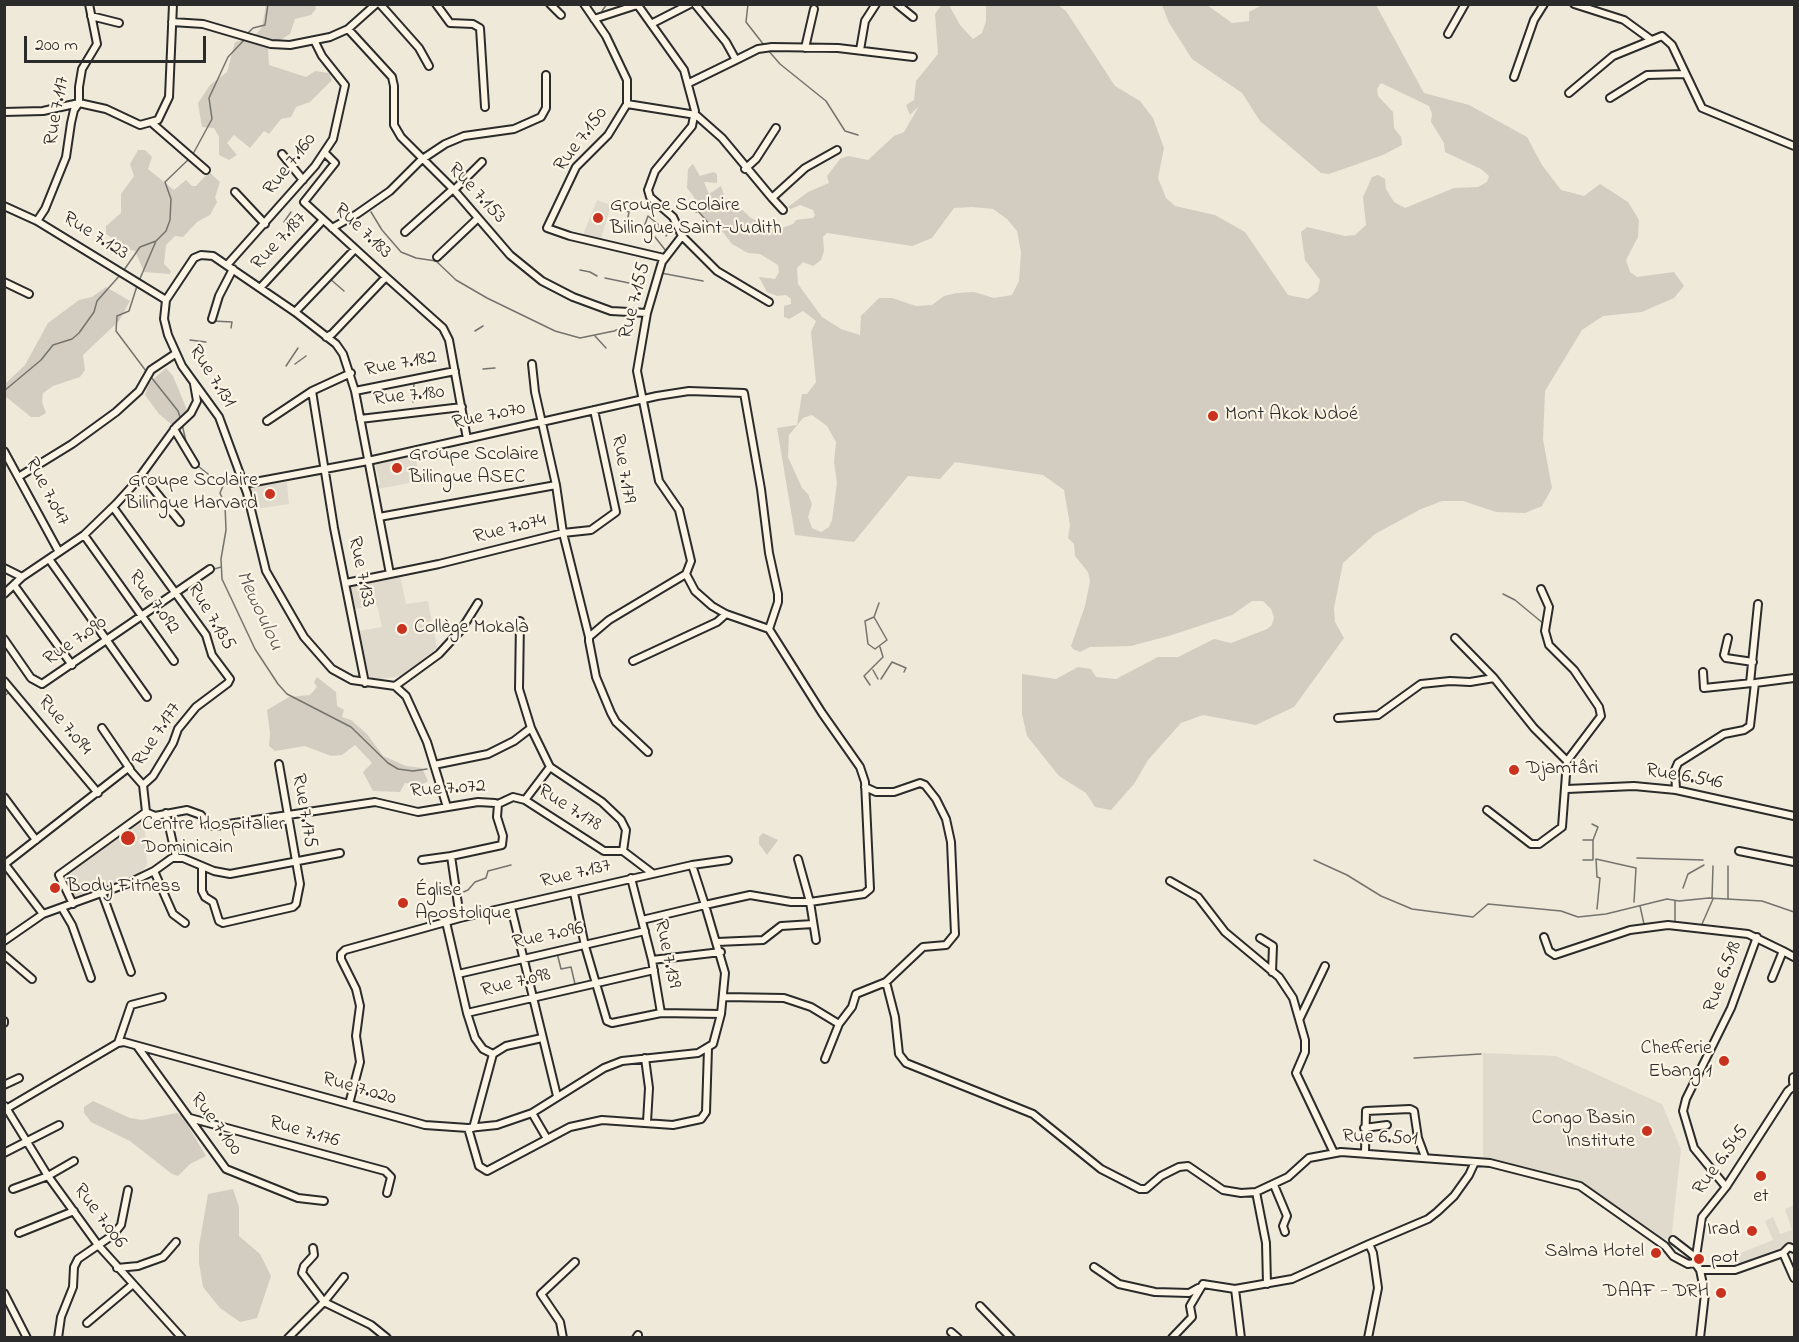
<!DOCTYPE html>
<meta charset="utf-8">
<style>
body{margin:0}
#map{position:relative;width:1799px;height:1342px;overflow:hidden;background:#efe9da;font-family:"Indie Flower",sans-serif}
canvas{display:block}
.frame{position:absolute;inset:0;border:6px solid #2b2b2b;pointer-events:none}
.scale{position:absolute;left:24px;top:36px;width:182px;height:27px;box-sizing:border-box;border:3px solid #2b2b2b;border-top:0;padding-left:8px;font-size:18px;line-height:21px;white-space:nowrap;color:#2b2b2b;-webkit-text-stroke:4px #fcf5e5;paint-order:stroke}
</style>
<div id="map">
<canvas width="1799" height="1342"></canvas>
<div class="frame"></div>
<div class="scale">200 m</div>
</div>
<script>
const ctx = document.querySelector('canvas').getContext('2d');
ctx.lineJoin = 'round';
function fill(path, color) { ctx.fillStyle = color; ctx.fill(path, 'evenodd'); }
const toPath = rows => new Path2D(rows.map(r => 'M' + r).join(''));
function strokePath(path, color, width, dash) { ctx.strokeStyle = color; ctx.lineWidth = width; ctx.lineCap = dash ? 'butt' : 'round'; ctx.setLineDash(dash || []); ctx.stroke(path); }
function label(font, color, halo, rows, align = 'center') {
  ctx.font = font + ' "Indie Flower",sans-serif'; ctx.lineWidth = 4.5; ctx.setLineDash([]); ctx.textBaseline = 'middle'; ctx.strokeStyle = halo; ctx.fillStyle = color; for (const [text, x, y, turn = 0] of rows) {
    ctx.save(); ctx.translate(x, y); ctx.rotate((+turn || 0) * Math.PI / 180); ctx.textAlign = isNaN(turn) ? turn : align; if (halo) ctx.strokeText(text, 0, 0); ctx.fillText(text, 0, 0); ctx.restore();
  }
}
fill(toPath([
 [597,200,611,205,601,239,583,235],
 [415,454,420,481,377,489,377,485,380,484,375,463],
 [287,482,289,504,255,509,249,487],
 [400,576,406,604,428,601,437,648,401,676,373,680,370,679,359,631,382,627,377,605,355,609,350,591,354,584],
 [144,813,147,865,140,874,73,900,59,875],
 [1483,1053,1556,1056,1662,1104,1681,1149,1671,1241,1666,1238,1664,1240,1581,1182,1483,1157],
 [1794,1205,1794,1242,1740,1264,1738,1254,1773,1240,1765,1221,1773,1217,1780,1234,1792,1230,1785,1209]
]), '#e0dacc');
fill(toPath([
 [942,4,949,5,960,25,973,39,982,33,986,21,986,5,1058,5,1066,11,1115,86,1140,101,1153,118,1164,148,1158,178,1166,198,1175,206,1215,215,1245,232,1288,295,1308,299,1318,291,1320,280,1305,260,1301,232,1307,227,1345,236,1355,235,1366,225,1363,197,1372,177,1378,175,1385,179,1386,189,1394,202,1405,208,1454,188,1478,187,1487,182,1489,176,1481,169,1445,152,1444,143,1431,122,1432,114,1429,106,1381,83,1377,89,1378,96,1393,112,1394,128,1401,137,1402,145,1383,155,1329,174,1321,173,1260,121,1242,93,1192,59,1169,23,1162,5,1207,5,1232,23,1249,21,1249,12,1262,5,1376,5,1424,93,1469,105,1527,137,1542,165,1561,190,1584,196,1600,184,1628,202,1639,220,1638,237,1626,260,1630,272,1637,277,1674,272,1684,286,1674,298,1642,312,1603,316,1582,330,1545,391,1543,440,1552,488,1542,506,1525,513,1496,512,1463,501,1442,501,1421,509,1375,534,1343,563,1334,608,1335,622,1344,638,1294,707,1256,725,1203,715,1181,723,1148,760,1134,784,1111,810,1095,807,1086,793,1059,776,1027,736,1022,714,1022,674,1056,679,1078,667,1091,669,1096,677,1116,679,1158,657,1178,657,1214,639,1231,643,1267,629,1272,625,1274,617,1271,609,1263,601,1252,601,1232,615,1172,635,1131,646,1090,647,1080,652,1073,649,1071,646,1085,606,1090,581,1088,572,1075,556,1074,544,1068,538,1070,525,1064,490,1043,475,955,462,940,479,908,476,854,542,795,535,777,428,797,425,802,394,807,394,816,382,811,332,816,321,803,311,789,319,784,317,784,306,791,304,791,299,786,295,777,296,767,292,759,277,775,279,779,272,778,265,760,254,748,253,732,244,723,232,710,227,703,216,694,209,694,197,687,188,688,169,693,164,700,176,713,172,717,174,717,183,704,182,709,194,721,186,725,198,737,205,751,218,776,230,793,224,796,220,813,218,815,215,813,210,800,205,791,209,788,207,808,192,829,183,827,176,840,159,848,156,868,160,894,136,904,132,919,106,910,115,906,105,914,100,916,81,938,54,935,14],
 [972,207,993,209,1007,219,1017,231,1021,252,1019,281,1012,295,994,298,974,292,957,293,944,296,932,305,916,306,892,298,879,298,861,316,860,335,841,329,822,317,798,284,797,268,803,262,813,266,821,260,824,251,823,237,827,233,912,246,932,238,954,208],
 [812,415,827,426,836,442,834,462,837,483,832,520,829,527,821,532,812,528,808,517,812,504,808,494,802,488,788,457,789,435,803,418],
 [266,5,315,5,316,9,311,15,295,19,290,34,268,48,269,65,306,77,315,71,329,73,332,80,310,102,296,107,291,117,281,119,269,134,264,131,250,148,234,135,227,143,237,155,229,160,219,155,219,137,214,128,202,127,198,103,210,85,227,72,235,42,254,37,262,27],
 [138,150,145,150,152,157,148,169,174,190,186,180,192,186,196,186,209,172,220,182,215,197,217,202,210,215,197,222,183,237,175,236,166,245,164,264,171,271,170,274,144,272,135,251,117,246,114,239,106,234,106,226,121,213,121,194,134,176,130,164],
 [106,287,130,301,119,321,83,355,85,370,80,377,53,386,43,393,42,402,46,413,39,417,31,417,5,396,5,384,25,365,48,323,79,300,92,297],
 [166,368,173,376,187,410,184,416,172,425,159,414,145,395,149,383],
 [317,677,336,692,337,706,344,710,342,717,351,720,367,734,383,756,406,766,422,768,428,781,420,786,405,783,400,792,373,791,363,772,372,763,355,745,342,755,331,756,305,746,275,751,269,746,270,733,267,710,289,697,310,695,317,687,314,682],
 [763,833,778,840,767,855,759,844,759,837],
 [93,1101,130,1118,142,1120,177,1113,182,1116,206,1156,190,1164,178,1176,172,1174,130,1141,91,1122,84,1113,84,1107],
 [233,1189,239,1207,239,1236,260,1254,271,1276,257,1318,240,1322,220,1308,203,1287,199,1263,199,1246,208,1194]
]), '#d2cdc0');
strokePath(toPath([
 [748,4,746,22,764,45],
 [602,11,607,4],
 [247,34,253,28,265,25,268,4],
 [767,49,780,64,826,101,845,131,858,135],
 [193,154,212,119,209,98,228,57,245,39],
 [623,210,629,212,627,222],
 [371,212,382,230,401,252,416,258,436,261,456,280,487,298,555,331,580,338,614,331,633,324],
 [696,212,698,211,711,226],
 [284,222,291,212],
 [644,227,648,216,659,225,659,230],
 [666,236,674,224],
 [655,237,666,251],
 [124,270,140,247,156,241,166,231,170,220,171,199,165,182,190,158],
 [580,270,590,272,597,276],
 [661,273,703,281],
 [329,278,344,291],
 [605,278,629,283],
 [139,281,156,241],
 [137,286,129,311,117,316,116,331,146,371],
 [213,321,232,322,231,328],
 [475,331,483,326],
 [595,336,606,348],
 [190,340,206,342],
 [295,364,306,356],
 [286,366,298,348],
 [483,369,495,368],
 [151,377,178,411,181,420],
 [4,391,41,360,53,345,72,339,79,333,94,312,97,301,121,274],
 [413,402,414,382],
 [182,424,187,446],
 [198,466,223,486,220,493,225,505,226,530,221,559,222,579,255,649,278,684,287,694,351,727,388,763,398,769,413,771,427,769],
 [211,570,221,567],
 [1503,594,1515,600,1544,624],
 [874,617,887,640,875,649,868,644,865,621,874,617,879,603],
 [873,670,878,679],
 [881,679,892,662,906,668,904,672],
 [870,685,864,676,883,657,880,647],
 [4,696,11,691],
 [1583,840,1592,840],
 [1637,858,1703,860],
 [1314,860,1347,875,1381,896,1412,909,1473,917,1488,904,1561,911,1578,917,1606,914,1667,899,1679,901,1709,898,1762,901,1794,912],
 [1583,860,1593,860,1593,840,1598,827,1592,824],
 [1728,866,1728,899],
 [1683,888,1688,874,1704,865],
 [459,894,468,890,475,882,486,878,488,871,511,865],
 [1712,898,1713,866],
 [1675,901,1675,923],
 [1640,906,1644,924],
 [1597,909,1600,878,1597,877,1596,859,1636,868,1634,902],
 [1704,927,1702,924,1713,899],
 [557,953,561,969,571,967,575,984],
 [1414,1058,1481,1054]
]), '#75736d', 1.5);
const minor = toPath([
 [380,4,419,48,429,66],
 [436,4,450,23,473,24,480,28,485,107],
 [550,4,561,15],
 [584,4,606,36,627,80,627,104],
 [637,4,684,70,695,111,692,126,655,171,648,190,650,197,673,217,682,236,662,262,647,313,637,371,659,481,679,510,691,561,686,574,609,620,589,637,589,641,596,677,611,713,616,722,648,752],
 [897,4,913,17],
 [1574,4,1624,20,1650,39],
 [91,16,119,23],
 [594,19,637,5],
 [172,22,203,24,271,44,290,45,330,37,348,29,376,4],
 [651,24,690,4],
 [348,29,392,77,394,86,394,125,401,137,454,190,510,255,542,281,573,297,611,311,647,313],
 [1448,34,1465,4],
 [805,48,814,9],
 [860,50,865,21,876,4],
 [736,60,758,49,772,47,838,48,913,57],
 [1514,77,1534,20,1544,4],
 [689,83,736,60,726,42,695,4],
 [1569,93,1613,56,1662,36,1672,45,1702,108,1794,146],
 [1610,98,1647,75,1684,74],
 [4,112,43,111,79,103,106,109,140,125,158,120,169,97,173,4],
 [152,123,206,170],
 [325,153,335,163,304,202,386,277,332,334,326,337],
 [282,154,303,180],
 [745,169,756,159,776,128],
 [454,190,482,162],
 [235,192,265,224],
 [772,198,783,210],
 [4,206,37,221,166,300],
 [37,221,45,209,66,157,71,123,74,110,79,103,79,87,82,69,97,44,89,4],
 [332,228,357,214,390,191,421,160,445,144,464,136,514,129,541,117,546,108,546,75],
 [405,232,452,190],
 [682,236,717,271,769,302],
 [437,257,477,219],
 [664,258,570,236,547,228,576,167,608,135,627,104,696,115,722,138,772,198,805,168,837,150],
 [227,265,315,166,333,139,345,85,322,56,315,42],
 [386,277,443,328,449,340,467,439],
 [4,282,29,294],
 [260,288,323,220],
 [295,312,355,249],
 [212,319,219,296,233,269],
 [532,364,535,392,556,485],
 [351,373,312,391,334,528,365,683],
 [355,391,455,371],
 [360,419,462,407],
 [267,421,312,391],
 [174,429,195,464],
 [4,451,59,552,22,577,4,594],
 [142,475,180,522],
 [20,476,72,444,116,412,139,391,151,370,175,354],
 [113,507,206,635,212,655,230,679,228,683,196,707,178,729,173,743,153,776,143,785],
 [84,535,174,661],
 [59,552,84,535,116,504,136,482,176,427,191,413,197,401,194,384],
 [49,559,147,697],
 [4,568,22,577],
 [390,574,355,391,343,354,336,344,295,312,213,256,201,255,194,258,166,300,164,319,168,335,182,366,219,417,247,493,266,571,304,637,332,669,352,680,395,686,406,696,427,742,447,807],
 [686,574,695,591,712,606,726,614,769,629],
 [346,583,439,564,563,533,556,485,379,517],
 [14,585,72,665],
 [1541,589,1549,607,1545,631,1549,645,1574,670,1599,707,1601,716,1567,761],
 [589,637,563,533,591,530,616,512,594,410],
 [1455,638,1494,678,1534,728,1567,761,1562,827,1539,844,1531,844,1487,810],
 [1728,638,1724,655,1726,658,1753,662],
 [4,639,31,678,42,684,210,569],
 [633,661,717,622,726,614],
 [1703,672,1704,688,1752,683],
 [4,681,98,793],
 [1750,683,1758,604],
 [395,686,439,654,461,630,478,603],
 [1338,718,1378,715,1421,684,1450,681,1470,682,1494,678],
 [102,728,130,769],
 [434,765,488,754,514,741,531,728,519,689,520,621],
 [550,767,602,802,621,820,626,830,623,851],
 [1567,789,1634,786,1676,790,1794,816],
 [1676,790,1675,770,1678,763,1724,734,1744,730,1750,726,1755,683,1794,678],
 [4,797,36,840],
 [525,800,550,767,531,728],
 [498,804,513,797,525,800,604,851,623,851,652,873],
 [146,812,155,816,187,810,201,815,208,825,215,826,375,802,418,812,478,802,495,803,498,804,497,817,503,836,502,845,451,856,460,918],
 [166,813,176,857],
 [1739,851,1794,862],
 [798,859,810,902,816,940],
 [422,860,451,856],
 [4,863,43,914],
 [5,864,128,768,143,785,146,812],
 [692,865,728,860],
 [202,867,202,891,205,897,213,902,219,921,223,923,293,907,296,904,300,884,279,764],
 [154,871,173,914,185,923],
 [1170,881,1198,897,1225,932,1279,977,1293,998,1305,1040,1305,1052,1296,1073,1334,1153],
 [102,893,131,972],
 [574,893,585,946,607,1021,612,1023,661,1013,652,960,631,878],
 [73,904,59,875,146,812],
 [511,907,557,1096],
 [62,908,72,925,91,978],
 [446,922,467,1013,654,970],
 [1544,937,1549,951,1555,955,1630,930,1668,925,1748,934,1783,951],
 [1260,938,1273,946,1272,972],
 [4,941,43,914,129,883,154,871,172,858,183,858,214,871,230,874,340,853],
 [717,942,763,940,781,926,813,924],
 [4,955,32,979],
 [652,960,721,952],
 [458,974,645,931],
 [1772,978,1783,951,1794,957],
 [886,982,895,1017,899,1054,906,1063,1033,1114,1101,1169,1140,1189,1146,1189,1161,1176,1179,1167,1188,1166,1223,1190,1241,1193,1256,1192,1288,1177,1309,1158,1341,1152,1490,1163,1580,1186,1665,1246,1673,1256,1688,1264,1695,1263,1700,1270,1735,1270,1783,1253,1789,1247,1794,1249],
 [724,997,784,998,811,1007,839,1024],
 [467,1013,475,1038,483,1049,493,1054],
 [661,1013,721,1014],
 [1300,1018,1325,966],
 [4,1021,4,1023],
 [118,1043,131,1005,162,997],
 [137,1046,226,1169,298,1198,324,1201],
 [645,1058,649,1088,647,1122],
 [825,1059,839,1024,852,1007,856,994,886,982,923,947,946,945,955,934,951,842,946,819,936,799,925,785,920,783,894,792,876,792,865,787],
 [4,1085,19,1078],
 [349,1104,360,1062,356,1036,360,1006,356,989,341,959,341,954,345,950,460,918,692,865,705,905,642,920],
 [5,1106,48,1176,98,1245,182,1338],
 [6,1109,118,1043,124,1042,425,1125,468,1128,497,1125,532,1113,604,1068,622,1061,698,1053,713,1044,721,1014,725,973,705,905,750,895,791,902,810,902,864,894,870,889,865,782,860,767,822,713,769,629,778,602,778,594,769,553,761,489,744,393,689,391,657,396,368,461,244,484],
 [532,1113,546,1137],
 [190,1118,385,1171,391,1177,387,1193],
 [468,1128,479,1166,487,1171,570,1127,602,1120,673,1125,701,1119,706,1112,708,1048],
 [473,1128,493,1054,506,1046,542,1038],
 [1364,1128,1387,1125],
 [1365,1152,1366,1111,1410,1109,1414,1111,1418,1138,1425,1157],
 [4,1153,59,1125],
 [1274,1185,1287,1216,1283,1226,1285,1232],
 [1726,1187,1694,1148,1683,1111,1686,1099,1731,1008,1757,937],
 [13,1189,48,1176,74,1161],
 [1256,1192,1266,1243,1267,1284],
 [19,1233,74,1211],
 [1673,1240,1695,1257],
 [1783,1253,1794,1278],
 [1695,1263,1702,1217,1726,1187,1788,1091,1794,1086],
 [1094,1267,1119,1284,1155,1292,1189,1293,1198,1288],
 [117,1268,138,1266,163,1257,176,1242],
 [344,1277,324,1302,371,1325,387,1338],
 [1235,1289,1241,1338],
 [4,1293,27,1338],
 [980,1306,1011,1338],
 [87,1323,132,1285],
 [951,1332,958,1338],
 [58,1338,61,1317,73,1287,74,1267,78,1259,113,1235,121,1225,128,1190],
 [288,1338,324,1302,302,1273,304,1266,314,1255,313,1248],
 [563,1338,560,1322,541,1294,575,1262],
 [636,1338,638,1335],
 [1172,1338,1192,1317,1190,1306,1203,1284,1235,1289,1292,1279,1369,1244],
 [1368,1338,1378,1288,1373,1253,1369,1244,1428,1219,1437,1212,1454,1196,1469,1175,1475,1162],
 [1700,1338,1705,1294,1700,1270]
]);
const tertiary = toPath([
 [1794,1078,1794,1082]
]);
strokePath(minor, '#2b2b2b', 10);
strokePath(tertiary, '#2b2b2b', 12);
strokePath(minor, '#fcf5e5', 6);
strokePath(tertiary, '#fcf5e5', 8);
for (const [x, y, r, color] of [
 [598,218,6,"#c8321e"],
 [1213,416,6,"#c8321e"],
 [397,468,6,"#c8321e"],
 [270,494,6,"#c8321e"],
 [402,629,6,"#c8321e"],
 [1514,770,6,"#c8321e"],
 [128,838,8,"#c8321e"],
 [55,888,6,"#c8321e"],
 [403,903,6,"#c8321e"],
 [1724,1061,6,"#c8321e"],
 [1647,1131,6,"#c8321e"],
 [1761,1176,6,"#c8321e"],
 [1752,1231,6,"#c8321e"],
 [1656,1253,6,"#c8321e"],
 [1699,1259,6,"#c8321e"],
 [1721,1293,6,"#c8321e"]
]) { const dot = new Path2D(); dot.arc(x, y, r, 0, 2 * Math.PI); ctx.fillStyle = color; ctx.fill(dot); strokePath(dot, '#fcf5e5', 2); }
label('20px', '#2b2b2b', '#fcf5e5', [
 ["Rue 7.117",58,111,-80],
 ["Rue 7.150",582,140,-53],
 ["Rue 7.160",291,165,-52],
 ["Rue 7.153",476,194,47],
 ["Rue 7.183",362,232,43],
 ["Rue 7.123",95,237,32],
 ["Rue 7.187",280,242,-47],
 ["Rue 7.155",636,301,-76],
 ["Rue 7.182",401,365,-11],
 ["Rue 7.131",211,377,57],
 ["Rue 7.180",409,397,-6],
 ["Rue 7.070",489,417,-12],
 ["Rue 7.179",622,469,80],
 ["Rue 7.047",46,492,62],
 ["Rue 7.074",510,530,-14],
 ["Rue 7.133",360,572,78],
 ["Rue 7.092",153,603,54],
 ["Rue 7.135",210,617,59],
 ["Rue 7.090",76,642,-35],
 ["Rue 7.094",64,726,49],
 ["Rue 7.177",158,735,-57],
 ["Rue 6.546",1684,778,10],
 ["Rue 7.072",448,790,-4],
 ["Rue 7.178",569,809,32],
 ["Rue 7.175",303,811,80],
 ["Rue 7.137",576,875,-14],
 ["Rue 7.096",548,937,-12],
 ["Rue 7.139",666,954,78],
 ["Rue 6.518",1724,977,-69],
 ["Rue 7.098",516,984,-14],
 ["Rue 7.020",359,1090,16],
 ["Rue 7.100",215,1125,53],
 ["Rue 7.176",304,1133,16],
 ["Rue 6.501",1380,1139,2],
 ["Rue 6.545",1722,1161,-54],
 ["Rue 7.006",99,1217,53]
]);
label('20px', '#2b2b2b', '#fcf5e5', [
 ["Groupe Scolaire",610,207],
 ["Bilingue Saint-Judith",610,230],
 ["Mont Akok Ndoé",1225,416],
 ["Groupe Scolaire",409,456],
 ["Bilingue ASEC",409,479],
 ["Groupe Scolaire",258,482,"right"],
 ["Bilingue Harvard",258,505,"right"],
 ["Collège Mokala",414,629],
 ["Djamtâri",1526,770],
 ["Centre Hospitalier",142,826],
 ["Dominicain",142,849],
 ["Body Fitness",67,888],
 ["Église",415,892],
 ["Apostolique",415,915],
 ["Chefferie",1712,1050,"right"],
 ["Ebang 1",1712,1073,"right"],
 ["Congo Basin",1635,1120,"right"],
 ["Institute",1635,1143,"right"],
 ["et",1761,1198,"center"],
 ["Irad",1740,1231,"right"],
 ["Salma Hotel",1644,1253,"right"],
 ["pot",1711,1259],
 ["DAAF - DRH",1709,1293,"right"]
], 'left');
label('italic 21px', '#565552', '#fcf5e5', [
 ["Mewoulou",258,611,65]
]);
</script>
